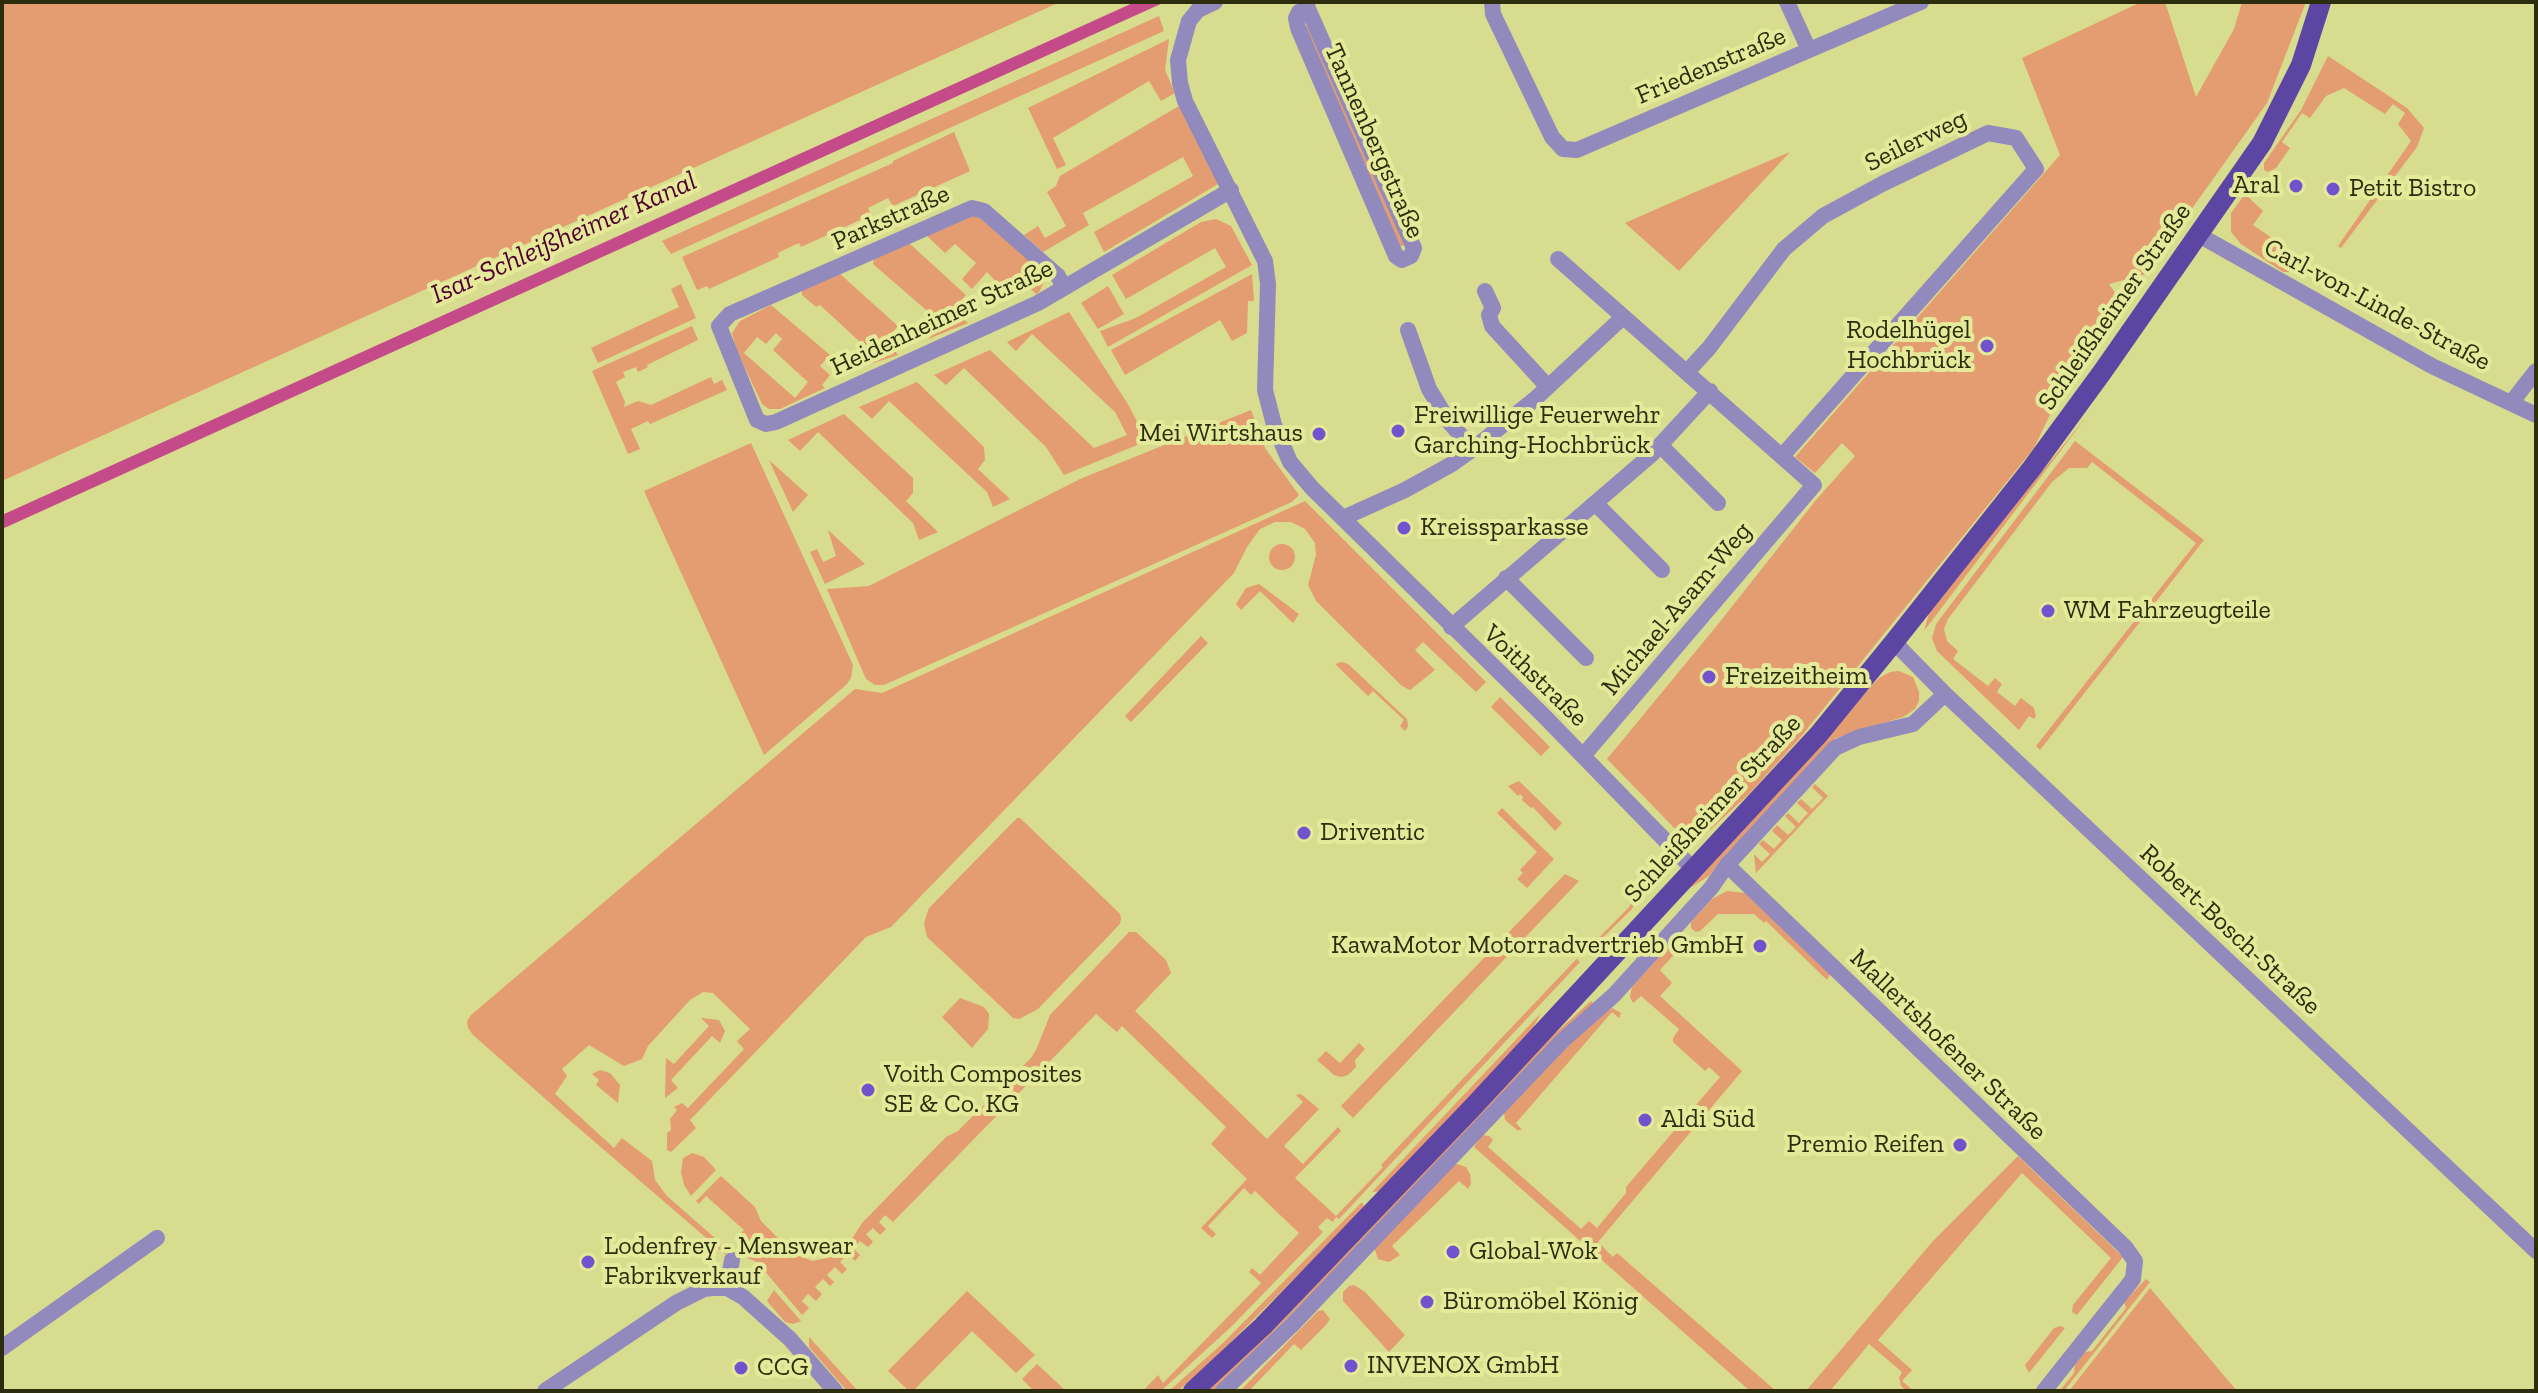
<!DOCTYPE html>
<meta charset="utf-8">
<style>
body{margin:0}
#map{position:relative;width:2538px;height:1393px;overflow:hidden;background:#d8dc8e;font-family:"Zilla Slab",serif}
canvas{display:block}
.frame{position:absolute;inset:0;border:4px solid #2c2d0c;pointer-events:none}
</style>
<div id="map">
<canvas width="2538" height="1393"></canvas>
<div class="frame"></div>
</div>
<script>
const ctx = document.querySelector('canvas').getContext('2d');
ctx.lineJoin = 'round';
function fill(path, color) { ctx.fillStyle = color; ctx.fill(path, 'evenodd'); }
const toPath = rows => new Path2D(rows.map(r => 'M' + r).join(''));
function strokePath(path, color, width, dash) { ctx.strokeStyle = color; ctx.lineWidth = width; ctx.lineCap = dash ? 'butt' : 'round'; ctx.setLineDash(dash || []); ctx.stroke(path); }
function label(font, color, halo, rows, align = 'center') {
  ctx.font = font + ' "Zilla Slab",serif'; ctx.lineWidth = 8; ctx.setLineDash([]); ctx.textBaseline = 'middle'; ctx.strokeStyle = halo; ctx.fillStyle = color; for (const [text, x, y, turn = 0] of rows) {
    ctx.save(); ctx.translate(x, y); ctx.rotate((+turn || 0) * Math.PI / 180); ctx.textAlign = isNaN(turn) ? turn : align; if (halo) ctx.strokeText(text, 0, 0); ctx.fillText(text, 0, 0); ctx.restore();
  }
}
fill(toPath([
 [2,2,1060,2,2,481],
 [2141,2,2165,2,2196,97,2234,29,2242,2,2306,2,2267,103,2191,210,2183,229,2147,274,2109,284,2123,304,2115,315,2117,318,2056,402,2034,448,1799,739,1750,793,1699,840,1688,842,1607,759,1719,623,1816,500,1855,456,1842,443,1815,473,1795,457,2060,155,2022,58],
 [1159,16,1164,31,671,254,662,241],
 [1308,24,1405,243,1403,246,1400,246,1305,28],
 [1169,39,1165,70,1175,93,1161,101,1149,81,1053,138,1066,165,1057,169,1028,108],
 [2328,56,2407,108,2424,128,2417,147,2341,248,2338,246,2411,141,2398,124,2405,113,2393,104,2385,114,2344,88,2326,96,2310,118,2302,113,2282,142,2290,148,2276,168,2268,172,2264,170,2264,163,2301,110],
 [1184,103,1223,181,1104,252,1094,232,1193,176,1183,157,1083,213,1089,225,1043,252,1024,235,1038,226,1045,238,1066,226,1047,192,1056,186,1060,176],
 [954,132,970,171,893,206,888,198,868,208,871,215,801,247,799,243,788,248,778,253,779,257,709,289,707,286,697,290,682,257,893,163,893,161],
 [1790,152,1679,271,1625,223,1693,193],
 [2245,194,2263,211,2253,225,2294,253,2299,260,2297,266,2291,272,2283,272,2241,244,2231,232,2231,213],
 [976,213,1038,268,1045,281,1039,292,1036,294,1018,277,1005,291,987,272,972,289,962,279,976,263,955,244,945,253,926,235],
 [1216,219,1231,226,1252,265,1108,347,1100,331,1136,318,1226,267,1215,248,1126,299,1112,275,1201,222],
 [909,243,966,295,953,309,968,323,928,339,941,323,873,264,874,259],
 [840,274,898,326,886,340,898,355,858,368,872,353,820,305,816,307,802,295,802,290],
 [1252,274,1254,301,1248,301,1247,333,1232,341,1220,320,1125,375,1111,350],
 [681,284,696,318,598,363,591,348,679,307,671,289],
 [1108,286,1124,314,1098,329,1081,303],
 [771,305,830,355,820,366,830,375,822,385,825,388,780,409,769,409,762,404,736,349,732,333,740,321],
 [776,333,782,339,773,350,808,382,795,398,744,353,757,337,766,344],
 [1069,312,1129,406,1147,441,1064,475,1046,447,964,368,946,385,934,375,990,350,1094,448,1127,435,1115,412,1032,334,1016,351,1007,342],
 [692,326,698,340,647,365,648,367,638,372,636,367,623,372,625,377,616,382,625,402,624,407,638,401,651,405,711,377,714,384,722,380,727,390,650,424,648,421,631,429,640,449,628,454,592,371],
 [917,382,984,447,985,460,978,469,1010,499,993,507,987,492,889,401,872,419,859,407],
 [1251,410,1265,448,1299,495,1292,502,884,685,875,685,866,679,827,589,869,586,1080,479],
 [844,414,913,478,913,493,906,501,938,532,919,540,913,523,818,432,800,451,788,440],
 [2087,416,1924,631,1930,610],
 [2075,441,2204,540,2040,750,2036,746,2196,543,2092,462,2087,468,2069,468,2052,482,1948,619,1944,629,1947,641,1958,651,1953,659,1988,686,1995,678,2002,684,1997,692,2015,706,2021,698,2034,708,2036,716,2034,719,2029,716,2019,730,1937,651,1932,638,1936,624],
 [751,443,853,665,851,678,846,685,764,755,644,491],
 [769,460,808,495,793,512],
 [1305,501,1486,682,1476,692,1423,642,1415,650,1435,670,1410,690,1402,686,1316,601,1308,585,1316,555,1315,543,1305,529,1291,522,1275,522,1260,529,1247,547,1234,573,891,927,866,937,690,1120,696,1128,671,1152,667,1150,667,1133,671,1130,670,1119,677,1110,674,1107,682,1103,688,1108,744,1049,737,1041,750,1029,713,993,703,992,690,1000,648,1046,642,1059,624,1066,589,1045,562,1069,567,1076,555,1094,614,1148,622,1138,652,1161,655,1180,667,1196,723,1245,726,1249,726,1255,567,1118,473,1035,468,1028,467,1021,471,1015,855,689,882,693],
 [828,530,865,564,825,584,810,552,817,549,823,562,836,556],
 '1269 557a13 13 0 1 1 26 0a13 13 0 1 1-26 0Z',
 [1259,584,1299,614,1293,623,1260,591,1241,610,1236,604,1246,588],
 [1201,636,1208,643,1131,722,1125,716],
 [1342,662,1348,664,1407,719,1408,726,1405,731,1400,726,1404,720,1373,691,1368,696,1335,664],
 [1899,671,1913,677,1919,692,1919,701,1915,709,1903,717,1836,738,1727,853,1709,876,1682,893,1879,678,1890,672],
 [1500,697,1550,747,1541,756,1491,707],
 [1519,781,1562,823,1555,831,1533,807,1531,808,1522,800,1523,797,1520,794,1518,796,1508,786],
 [1815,784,1828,796,1756,873,1754,854,1762,862,1770,854,1759,844,1763,840,1774,849,1782,840,1772,831,1777,825,1788,835,1796,827,1785,816,1788,813,1799,823,1808,813,1797,803,1801,799,1812,809,1823,798,1812,787],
 [1502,808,1554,859,1527,888,1517,879,1523,873,1520,870,1537,852,1497,813],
 [1017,818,1020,818,1111,905,1120,914,1121,919,1120,924,1038,1009,1019,1019,1013,1018,927,937,924,923,929,908],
 [1653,862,1655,863,1646,876,1632,909,1587,953,1584,951,1577,959,1580,962,1339,1219,1336,1217,1333,1222,1327,1218,1318,1227,1323,1232,1233,1325,1161,1391,1143,1391,1158,1375,1163,1383,1261,1283,1249,1272,1252,1268,1260,1275,1299,1233,1255,1191,1251,1195,1244,1188,1208,1226,1216,1234,1212,1238,1201,1228,1247,1179,1211,1144,1226,1127,1122,1026,1117,1032,1096,1014,893,1222,885,1215,879,1222,886,1229,880,1235,873,1228,866,1234,873,1242,868,1247,860,1241,853,1248,860,1255,855,1261,848,1254,840,1262,847,1269,842,1274,835,1267,827,1275,834,1282,830,1286,823,1279,815,1287,822,1294,816,1301,808,1294,802,1301,809,1308,802,1315,757,1262,742,1256,741,1239,737,1238,744,1230,706,1196,699,1204,696,1201,721,1176,755,1207,761,1221,793,1253,812,1261,832,1257,848,1245,862,1223,946,1137,958,1131,1031,1058,1036,1050,1050,1015,1129,932,1136,932,1166,960,1171,973,1135,1011,1267,1139,1303,1102,1296,1095,1301,1094,1319,1109,1284,1146,1303,1164,1338,1127,1341,1131,1295,1178,1336,1216,1383,1167,1381,1165,1586,949,1587,950,1629,907],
 [1565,874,1579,881,1353,1118,1341,1106],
 [1727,891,1745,893,1830,974,1827,980,1766,921,1764,923,1754,914,1718,914,1700,931,1696,932,1691,928,1691,922,1712,899],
 [1673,942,1683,945,1660,970,1672,983,1660,996,1742,1071,1598,1242,1613,1257,1617,1253,1776,1391,1750,1391,1474,1147,1482,1135,1489,1136,1493,1140,1488,1147,1581,1229,1589,1221,1597,1228,1626,1193,1626,1187,1720,1077,1709,1067,1705,1071,1673,1042,1673,1038,1679,1029,1641,996,1633,1003,1630,997,1632,987],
 [960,998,984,1007,989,1014,988,1029,972,1048,942,1017],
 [1591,1001,1594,1004,1216,1391,1205,1391,1542,1045],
 [1612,1008,1621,1013,1619,1018,1612,1012,1516,1123,1522,1130,1517,1130,1505,1120,1504,1112,1590,1022],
 [1541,1013,1530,1034,1382,1191,1372,1192],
 [701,1018,719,1020,725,1031,720,1043,712,1036,671,1080,678,1088,665,1098,666,1058,674,1064,709,1026],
 [1359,1043,1365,1049,1355,1060,1356,1067,1348,1075,1341,1077,1334,1075,1317,1060,1326,1051,1340,1063],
 [600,1070,610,1073,620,1085,618,1103,596,1085,599,1080,592,1074],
 [692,1153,704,1157,716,1170,691,1196,684,1185,681,1172,683,1158],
 [2018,1156,2123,1257,2077,1315,2072,1312,2073,1305,2111,1258,2022,1173,1878,1340,1912,1370,1902,1381,1914,1391,1907,1391,1901,1386,1899,1378,1902,1372,1869,1344,1830,1391,1806,1391,1933,1241],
 [1457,1164,1466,1167,1470,1174,1471,1184,1468,1189,1459,1181,1392,1246,1400,1255,1389,1262,1378,1259,1374,1247,1451,1167],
 [1361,1203,1363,1203,1364,1208,1360,1213,1212,1361,1178,1391,1169,1391,1223,1343],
 [2146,1279,2150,1282,2064,1391,2054,1391,2061,1389,2074,1373,2075,1365,2085,1352,2092,1351,2126,1308,2124,1302],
 [1354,1285,1365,1292,1405,1335,1389,1352,1343,1301,1343,1292,1349,1286],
 [2150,1288,2237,1391,2069,1391],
 [774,1290,801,1321,793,1324,785,1322,767,1301],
 [967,1291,1035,1355,1016,1373,972,1331,913,1391,909,1391,888,1371],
 [1323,1310,1330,1319,1326,1325,1301,1350,1294,1344,1249,1391,1240,1391,1318,1311],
 [2061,1326,2065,1328,2029,1373,2025,1365,2054,1328],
 [809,1337,858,1391,847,1391,809,1347],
 [1037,1364,1066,1391,1034,1391,1022,1379]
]), '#e49c71');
fill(toPath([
 [1135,2,1165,2,2,529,2,515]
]), '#c44a89');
strokePath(toPath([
 [1215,2,1198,10,1189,21,1178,60,1180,83,1185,101,1265,261,1268,284,1265,390,1274,425,1290,462,1312,488,1543,715,1693,869],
 [1305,2,1414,248,1411,256,1402,260,1396,256,1298,28,1296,18,1299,12,1308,8],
 [1492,2,1493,14,1552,137,1563,149,1577,150,1921,2],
 [1787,2,1809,50],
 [2197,234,2432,366,2536,415],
 [1558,259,1814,485,1583,756],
 [1064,288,1058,276,984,211,972,208,730,314,719,326,757,420,766,424,776,422,1038,303,1231,190],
 [1485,291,1493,308,1489,315,1492,326,1548,387],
 [1408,330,1429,389,1449,422,1473,449],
 [1687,372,1709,348,1784,249,1823,216,1882,184,1988,133,2016,138,2036,169,1783,455],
 [2511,403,2536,371],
 [1661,446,1718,503],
 [1595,503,1662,570],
 [1343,518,1405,490,1452,464,1473,449,1535,399,1622,318],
 [1506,578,1586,658],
 [1451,627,1651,455,1710,391],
 [1894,642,1945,694,2536,1251],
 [1727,865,2125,1247,2135,1261,2133,1279,2044,1391],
 [727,1288,732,1260],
 [2,1348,157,1238],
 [545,1391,676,1303,704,1289,713,1288,727,1288,743,1297,790,1339,835,1391],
 [1223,1391,1292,1325,1562,1041,1614,995,1711,888,1727,865,1835,748,1859,737,1913,724,1945,694]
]), '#928abd', 16);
strokePath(toPath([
 [1193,1391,1263,1326,1472,1108,1819,734,1894,642,2032,468,2103,371,2262,143,2301,65,2321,2]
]), '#5d46a3', 20);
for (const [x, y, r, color] of [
 [2296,186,8,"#7353cd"],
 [2333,189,8,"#7353cd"],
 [1987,346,8,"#7353cd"],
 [1398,431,8,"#7353cd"],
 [1319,434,8,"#7353cd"],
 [1404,528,8,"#7353cd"],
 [2048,611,8,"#7353cd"],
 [1709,677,8,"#7353cd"],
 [1304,833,8,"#7353cd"],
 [1760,946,8,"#7353cd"],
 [868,1090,8,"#7353cd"],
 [1645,1120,8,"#7353cd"],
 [1960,1145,8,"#7353cd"],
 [1453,1252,8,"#7353cd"],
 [588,1262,8,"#7353cd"],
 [1427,1302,8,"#7353cd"],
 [1351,1366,8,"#7353cd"],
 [741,1368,8,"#7353cd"]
]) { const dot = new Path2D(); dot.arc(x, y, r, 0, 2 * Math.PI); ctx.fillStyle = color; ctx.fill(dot); strokePath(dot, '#e5ea9b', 3); }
label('26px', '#2c2d0c', '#e5ea9b', [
 ["Friedenstraße",1711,66,-23],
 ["Tannenbergstraße",1374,141,66],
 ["Seilerweg",1916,141,-26],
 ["Parkstraße",891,218,-24],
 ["Carl-von-Linde-Straße",2377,305,28],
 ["Schleißheimer Straße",2115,307,-55],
 ["Heidenheimer Straße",942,318,-25],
 ["Michael-Asam-Weg",1677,609,-50],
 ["Voithstraße",1535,676,44],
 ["Schleißheimer Straße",1713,809,-47],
 ["Robert-Bosch-Straße",2230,930,43],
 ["Mallertshofener Straße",1948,1045,44]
]);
label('26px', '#2c2d0c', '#e5ea9b', [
 ["Aral",2280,186,"right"],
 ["Petit Bistro",2349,189],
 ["Rodelhügel",1971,331,"right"],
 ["Hochbrück",1971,361,"right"],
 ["Freiwillige Feuerwehr",1414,416],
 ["Garching-Hochbrück",1414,446],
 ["Mei Wirtshaus",1303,434,"right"],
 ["Kreissparkasse",1420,528],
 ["WM Fahrzeugteile",2064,611],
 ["Freizeitheim",1725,677],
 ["Driventic",1320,833],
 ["KawaMotor Motorradvertrieb GmbH",1744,946,"right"],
 ["Voith Composites",884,1075],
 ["SE & Co. KG",884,1105],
 ["Aldi Süd",1661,1120],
 ["Premio Reifen",1944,1145,"right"],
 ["Lodenfrey - Menswear",604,1247],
 ["Fabrikverkauf",604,1277],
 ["Global-Wok",1469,1252],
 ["Büromöbel König",1443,1302],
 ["INVENOX GmbH",1367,1366],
 ["CCG",757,1368]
], 'left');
label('italic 28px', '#500030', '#e5ea9b', [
 ["Isar-Schleißheimer Kanal",564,238,-24]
]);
</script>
